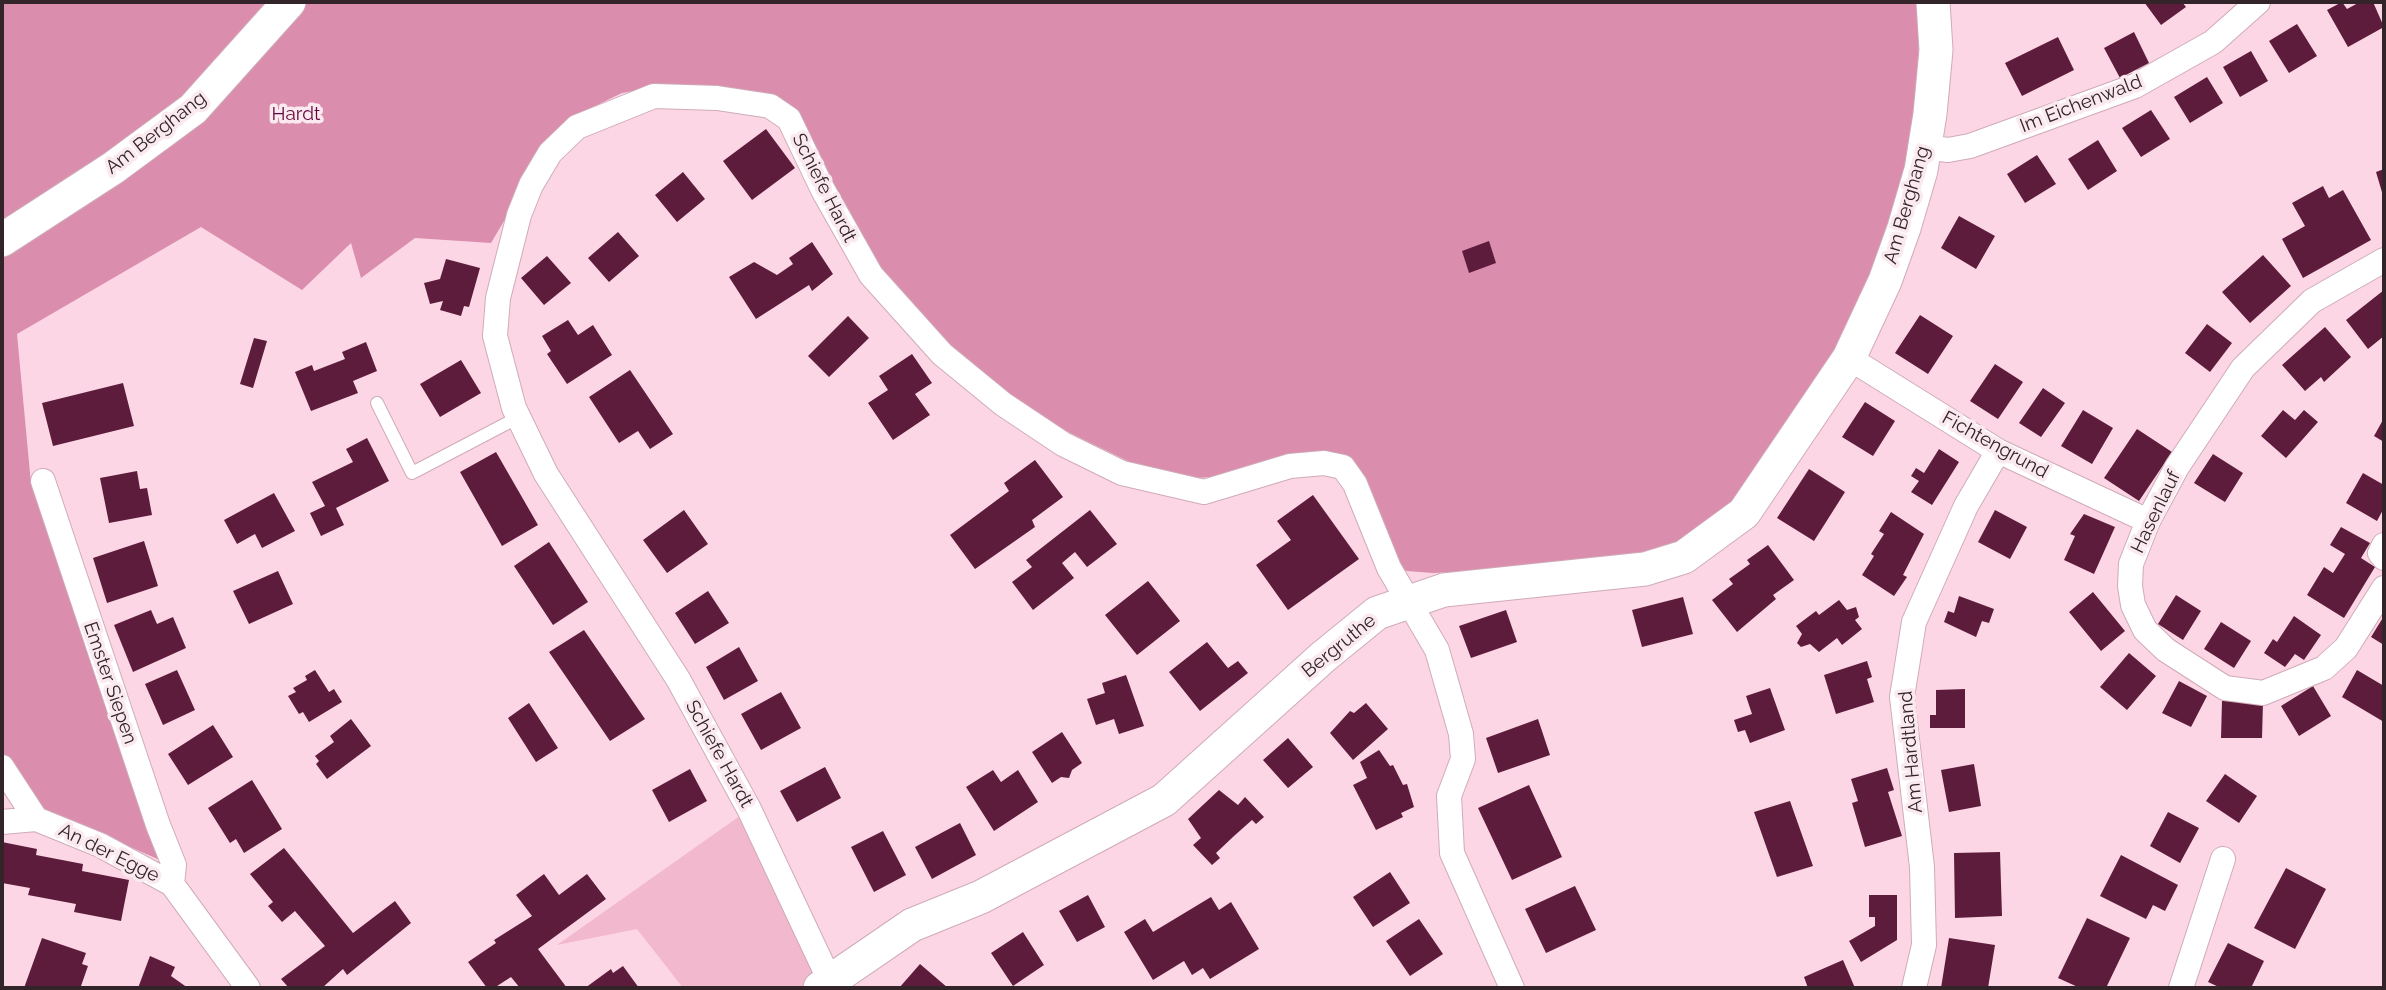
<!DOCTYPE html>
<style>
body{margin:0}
#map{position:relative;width:2386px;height:990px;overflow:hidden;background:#fcd6e4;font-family:Raleway,sans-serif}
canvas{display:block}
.frame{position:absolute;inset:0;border:4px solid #322429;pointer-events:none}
</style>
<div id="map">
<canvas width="2386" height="990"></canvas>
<div class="frame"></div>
</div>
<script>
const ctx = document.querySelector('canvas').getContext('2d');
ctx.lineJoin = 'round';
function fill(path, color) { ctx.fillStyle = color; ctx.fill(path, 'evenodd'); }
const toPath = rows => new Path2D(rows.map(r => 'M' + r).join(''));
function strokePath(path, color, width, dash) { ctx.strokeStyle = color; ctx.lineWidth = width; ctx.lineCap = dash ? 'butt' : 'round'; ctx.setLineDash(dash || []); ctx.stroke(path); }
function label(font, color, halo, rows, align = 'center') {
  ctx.font = font + ' Raleway,sans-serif'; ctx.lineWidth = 7; ctx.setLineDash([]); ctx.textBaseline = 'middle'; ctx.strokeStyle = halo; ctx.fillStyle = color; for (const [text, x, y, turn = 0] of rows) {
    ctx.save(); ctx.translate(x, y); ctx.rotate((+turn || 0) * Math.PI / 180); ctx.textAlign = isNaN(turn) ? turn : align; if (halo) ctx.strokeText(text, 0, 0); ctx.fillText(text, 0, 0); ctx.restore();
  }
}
fill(toPath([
 [744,813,820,988,683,988,637,929,557,945]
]), '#f2b8ce');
fill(toPath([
 [2,2,1919,2,1918,121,1884,255,1812,394,1736,507,1680,548,1585,566,1433,573,1407,571,1397,567,1353,467,1183,479,1140,467,1066,431,1005,394,953,351,906,304,875,260,782,103,657,87,622,93,591,108,507,216,491,243,415,238,361,278,351,243,302,290,201,227,17,334,31,484,162,861,42,808,2,754]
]), '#db8dad');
fill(toPath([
 [2144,2,2182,2,2186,7,2161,25],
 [2342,2,2347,9,2360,2,2373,2,2384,27,2348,47,2327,10],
 [2297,24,2317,56,2289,73,2269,41],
 [2134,32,2149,63,2120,78,2104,48],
 [2058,37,2074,70,2022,96,2005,63],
 [2251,51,2268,81,2240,97,2223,67],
 [2207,77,2223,103,2190,123,2174,97],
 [2151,110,2170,139,2141,157,2122,128],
 [766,129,795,168,752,200,723,161],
 [2098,140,2117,171,2088,190,2068,159],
 [2037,155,2056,184,2025,203,2007,174],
 [2384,169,2384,199,2376,172],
 [683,172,705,199,677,222,655,195],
 [2323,186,2329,198,2343,190,2371,240,2303,278,2282,239,2305,226,2292,203],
 [1959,216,1995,236,1976,269,1941,248],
 [618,232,639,256,609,282,588,258],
 [1489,241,1496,263,1469,273,1462,251],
 [812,242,833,274,812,291,809,285,756,319,729,277,754,262,777,275,793,264,789,258],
 [2263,255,2291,286,2250,323,2222,292],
 [547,256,571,283,544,305,521,278],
 [446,259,480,268,469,307,464,306,461,316,440,310,443,301,430,304,424,283,440,279],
 [2384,290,2384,336,2368,349,2346,320],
 [1920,315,1953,336,1928,374,1895,353],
 [848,316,869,338,829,377,808,356],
 [568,320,578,335,593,325,612,355,567,384,547,354,551,351,542,336],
 [2207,324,2232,343,2210,372,2185,353],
 [2325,327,2351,357,2324,382,2321,377,2305,391,2282,365],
 [254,338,267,341,253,388,240,384],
 [366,342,377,371,353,381,358,393,311,411,295,372,312,365,314,371,345,359,342,352],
 [912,354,932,383,915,394,930,415,893,440,868,403,888,390,879,376],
 [461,360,481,393,440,417,420,384],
 [1995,364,2023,382,1998,419,1970,401],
 [630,370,673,434,650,449,638,431,619,443,589,397],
 [123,383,134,426,53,446,42,403],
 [2043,388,2065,403,2041,437,2019,423],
 [1865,402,1895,421,1873,456,1842,437],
 [2083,410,2113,428,2092,464,2061,446],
 [2283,410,2295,420,2304,410,2318,422,2286,458,2261,436],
 [2384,418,2384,442,2374,436],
 [2137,429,2172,452,2139,501,2104,478],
 [367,438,389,481,336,508,344,525,321,536,310,513,325,506,312,482,353,462,346,449],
 [1939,449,1959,462,1932,505,1911,492,1919,481,1911,476,1916,468,1924,473],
 [496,452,538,525,502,546,460,472],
 [2213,454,2243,473,2225,502,2194,483],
 [1035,460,1063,497,1032,520,1035,527,975,569,950,535,1009,491,1004,483],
 [1809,469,1845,492,1814,541,1777,518],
 [137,471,140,489,147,488,152,515,109,523,100,478],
 [2363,473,2384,485,2384,508,2377,521,2346,503],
 [274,493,295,531,262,548,255,534,237,544,224,520],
 [1313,495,1359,559,1288,610,1256,565,1291,540,1277,521],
 [684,510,708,544,667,573,643,540],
 [1090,510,1117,544,1087,567,1075,552,1062,563,1074,578,1033,610,1012,582,1032,567,1026,560],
 [1995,510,2027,527,2010,559,1978,542],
 [1891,512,1924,534,1903,575,1907,577,1894,596,1862,575,1874,556,1871,554,1884,534,1879,531],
 [2084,514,2115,527,2094,574,2064,560,2075,536,2070,534],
 [2341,527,2370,543,2361,558,2375,567,2344,618,2307,595,2324,567,2333,573,2345,554,2330,545],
 [144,541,158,586,107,603,93,558],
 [549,542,588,602,553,625,514,566],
 [1768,545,1794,580,1773,595,1776,599,1737,632,1712,600,1733,584,1729,579,1750,564,1747,560],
 [278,571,293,604,249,624,233,591],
 [1148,581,1180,621,1137,655,1105,615],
 [708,591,729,623,695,644,675,613],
 [2093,592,2125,631,2101,651,2069,612],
 [2176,595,2201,611,2183,640,2158,624],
 [1959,596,1994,609,1989,623,1982,621,1976,637,1944,622,1948,611,1954,613],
 [1683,597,1693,634,1642,647,1632,610],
 [1839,600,1847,610,1856,607,1859,617,1855,620,1862,629,1842,645,1837,638,1819,652,1810,644,1801,647,1797,643,1802,634,1796,626,1816,611,1819,615],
 [151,610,157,624,173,617,186,648,133,672,114,625],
 [1506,610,1517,642,1471,658,1459,626],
 [2294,616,2321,635,2304,660,2295,654,2285,667,2264,653,2273,639,2277,642],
 [2384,616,2384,645,2371,637],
 [2221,622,2251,641,2234,668,2204,649],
 [584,630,645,719,610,741,549,652],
 [1207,642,1228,668,1238,661,1248,673,1200,711,1169,672],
 [739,647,758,681,724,700,706,667],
 [2129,653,2156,676,2127,710,2100,687],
 [1867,661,1872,677,1867,679,1874,702,1836,714,1824,675],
 [177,670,195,710,163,725,145,684],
 [315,670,329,692,334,689,342,702,309,722,303,712,299,714,288,696,296,692,293,688,307,680,305,676],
 [2357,670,2384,686,2384,722,2342,697],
 [1126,675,1144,726,1119,734,1114,719,1096,725,1087,699,1105,693,1102,683],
 [2179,681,2207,696,2191,727,2162,713],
 [2313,686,2331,716,2299,736,2281,706],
 [1770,688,1785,730,1750,743,1745,730,1738,732,1734,720,1752,714,1746,696],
 [1965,689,1965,728,1930,728,1930,715,1936,715,1936,690],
 [781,692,801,728,761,750,741,714],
 [2222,701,2263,702,2262,738,2221,738],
 [529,703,558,748,536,762,508,718],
 [1366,703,1388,729,1353,760,1330,733,1350,711,1354,713],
 [351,719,371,746,327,779,316,764,319,761,315,756,334,742,330,736],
 [1538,719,1550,755,1498,773,1486,738],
 [213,725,233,757,188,785,168,754],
 [1062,732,1082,763,1072,770,1069,778,1061,777,1052,783,1032,752],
 [1288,738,1313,767,1288,788,1263,760],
 [1379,750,1390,766,1393,765,1403,785,1407,784,1414,807,1401,813,1403,817,1376,830,1353,785,1367,778,1360,762],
 [1974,764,1981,806,1949,812,1941,770],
 [825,767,841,798,797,822,780,791],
 [1887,768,1894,790,1888,792,1902,836,1865,847,1852,803,1858,801,1851,779],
 [690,769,707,801,669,822,652,790],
 [993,770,1001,782,1018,770,1038,802,994,831,966,787],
 [2225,774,2257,796,2239,823,2206,801],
 [252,780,282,829,244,853,236,839,230,843,208,808],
 [1529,785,1562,857,1512,880,1478,808],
 [1219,790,1238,805,1245,797,1264,817,1256,824,1252,820,1234,836,1216,853,1220,858,1212,865,1193,845,1201,838,1188,819],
 [1790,801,1813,866,1777,877,1754,812],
 [2168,812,2199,828,2180,863,2150,846],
 [960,823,976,855,932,879,915,847],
 [883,831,906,875,874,892,851,847],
 [2,842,37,849,36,855,83,864,82,871,129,880,121,921,74,912,76,904,28,895,30,888,2,883],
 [284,848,353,933,395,901,411,923,347,975,343,969,322,988,289,988,281,979,325,946,295,911,282,922,268,906,273,902,250,874],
 [2000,852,2002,916,1955,918,1954,853],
 [2121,855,2178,885,2165,911,2153,905,2146,919,2100,896],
 [2286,868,2326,889,2295,949,2254,928],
 [1390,872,1410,903,1373,927,1353,897],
 [544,874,559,895,587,874,606,899,538,949,567,988,520,988,511,977,494,988,487,988,468,962,496,943,494,940,532,916,516,895],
 [1575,886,1596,930,1546,953,1525,909],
 [1088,895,1105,927,1077,942,1059,911],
 [1869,895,1897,895,1897,940,1861,962,1849,941,1875,926,1875,917,1869,917],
 [1211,897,1219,910,1231,902,1259,949,1210,979,1203,968,1192,975,1184,961,1153,980,1124,932,1145,919,1153,932],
 [2087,918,2130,938,2106,988,2080,988,2058,978],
 [1419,919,1443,954,1410,976,1386,941],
 [1023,932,1044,965,1013,986,991,953],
 [42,938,86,953,82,964,88,966,81,986,24,988],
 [1949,938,1995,945,1988,988,1941,988],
 [2228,943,2264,961,2251,988,2221,988,2208,982],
 [150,956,175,967,171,976,188,988,138,988],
 [1843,960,1855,988,1808,988,1804,977],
 [920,964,948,988,899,988],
 [623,966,639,988,585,988,611,969,613,973]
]), '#5e1c3c');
const lane = toPath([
 [377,403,412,473,519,417]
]);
const street = toPath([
 [1924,147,1948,150,1970,146,2135,86,2213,42,2258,2],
 [2384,260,2312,301,2243,368,2177,467,2148,521,2131,564,2130,586,2133,605,2145,630,2166,650,2225,688,2263,693,2324,668,2346,648,2384,588],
 [1849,358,1998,451,2148,521],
 [43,481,158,825,174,865,172,884],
 [2384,545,2380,553,2384,558],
 [2,767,36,819],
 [2,822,36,819,100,845,172,884,248,988],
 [837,988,830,981,749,809,678,679,546,474,514,408,495,336,498,298,519,215,531,185,550,153,577,127,654,96,717,98,770,106,789,119,823,190,871,275,942,354,1003,404,1063,444,1122,473,1204,492,1290,466,1324,463,1343,467,1355,484,1389,568,1437,650,1461,734,1463,759,1449,796,1452,853,1512,988],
 [1914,988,1924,945,1922,867,1902,697,1914,622,1966,506,1998,451],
 [2181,988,2223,859]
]);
const secondary = toPath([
 [2,240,113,168,193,109,289,2],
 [820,988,912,925,981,897,1164,800,1323,657,1377,613,1444,590,1645,569,1684,557,1744,513,1849,358,1885,281,1904,228,1921,170,1930,114,1936,50,1933,2]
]);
strokePath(lane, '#cfabb8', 14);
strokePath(street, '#cfabb8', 26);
strokePath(secondary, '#cfabb8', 35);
strokePath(lane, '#fff', 12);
strokePath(street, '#fff', 24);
strokePath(secondary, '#fff', 33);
label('19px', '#322429', '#faeaf0', [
 ["Im Eichenwald",2081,104,-21],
 ["Am Berghang",156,133,-38],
 ["Schiefe Hardt",824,188,63],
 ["Am Berghang",1907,205,-74],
 ["Fichtengrund",1995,445,29],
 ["Hasenlauf",2156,512,-64],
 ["Bergruthe",1339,646,-39],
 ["Emster Siepen",110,683,71],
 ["Am Hardtland",1911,752,-95],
 ["Schiefe Hardt",719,754,61],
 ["An der Egge",109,853,26]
]);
label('19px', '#66073c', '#faeaf0', [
 ["Hardt",296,114]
]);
</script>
